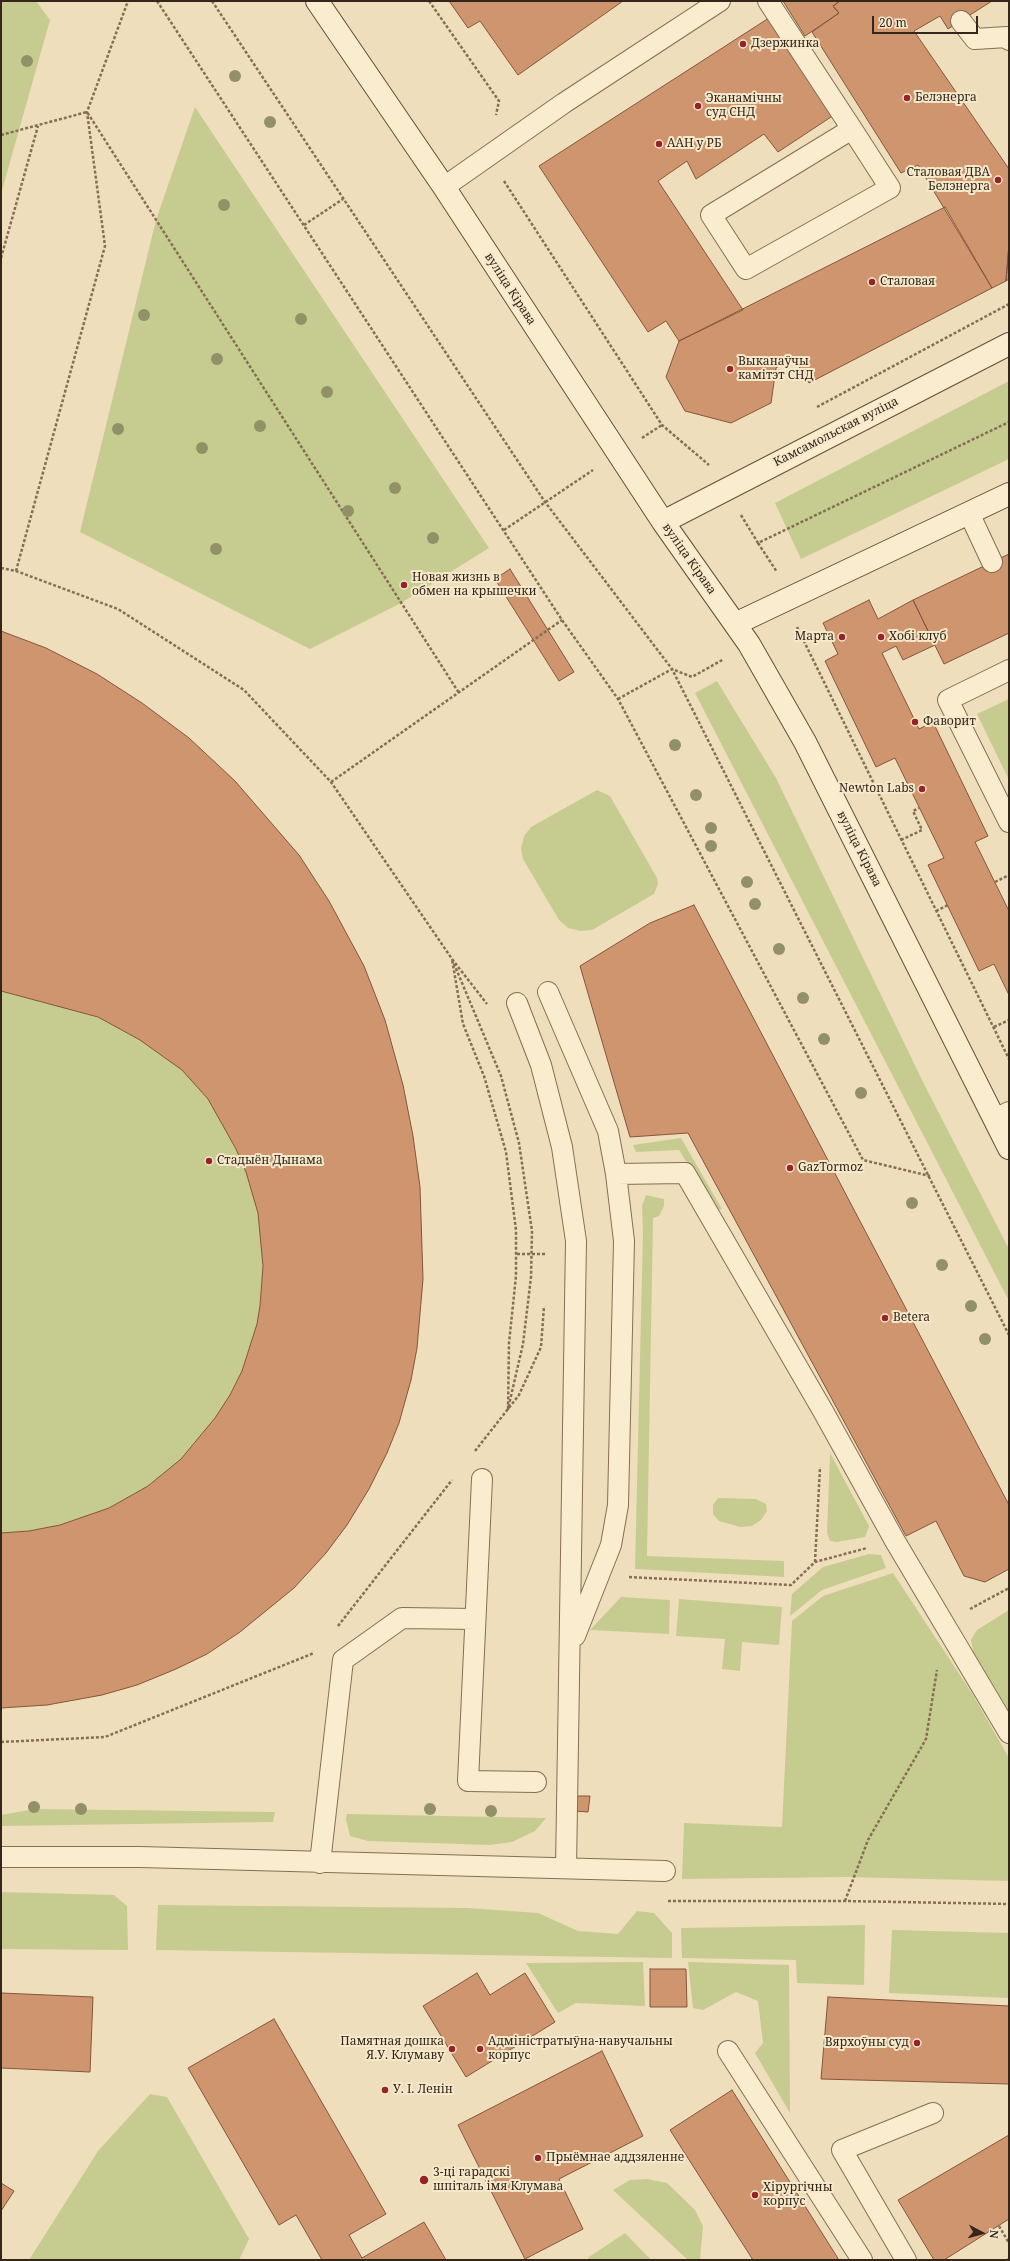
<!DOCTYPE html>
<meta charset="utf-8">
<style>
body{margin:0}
#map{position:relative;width:1010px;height:2261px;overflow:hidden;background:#efdebb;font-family:"Noto Serif",serif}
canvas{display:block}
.frame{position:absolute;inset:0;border:2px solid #34261a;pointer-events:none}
.north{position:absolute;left:962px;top:2213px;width:40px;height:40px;-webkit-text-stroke:3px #f6e8ca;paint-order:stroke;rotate:96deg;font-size:11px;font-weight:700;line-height:16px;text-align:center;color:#34261a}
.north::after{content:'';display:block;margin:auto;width:14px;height:18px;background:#34261a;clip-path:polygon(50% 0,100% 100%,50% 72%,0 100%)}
.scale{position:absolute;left:872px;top:16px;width:106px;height:18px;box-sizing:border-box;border:2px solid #34261a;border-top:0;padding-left:5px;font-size:12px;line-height:14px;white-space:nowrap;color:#34261a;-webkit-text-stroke:3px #f6e8ca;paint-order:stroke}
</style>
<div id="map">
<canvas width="1010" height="2261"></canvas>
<div class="frame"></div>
<div class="north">N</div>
<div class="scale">20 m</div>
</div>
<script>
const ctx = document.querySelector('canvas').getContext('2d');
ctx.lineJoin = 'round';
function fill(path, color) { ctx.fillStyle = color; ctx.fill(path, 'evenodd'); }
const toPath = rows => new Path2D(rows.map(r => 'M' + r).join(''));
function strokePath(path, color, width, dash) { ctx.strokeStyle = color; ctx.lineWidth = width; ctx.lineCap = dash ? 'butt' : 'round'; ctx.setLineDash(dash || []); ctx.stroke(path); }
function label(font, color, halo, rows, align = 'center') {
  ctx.font = font + ' "Noto Serif",serif'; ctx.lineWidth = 4; ctx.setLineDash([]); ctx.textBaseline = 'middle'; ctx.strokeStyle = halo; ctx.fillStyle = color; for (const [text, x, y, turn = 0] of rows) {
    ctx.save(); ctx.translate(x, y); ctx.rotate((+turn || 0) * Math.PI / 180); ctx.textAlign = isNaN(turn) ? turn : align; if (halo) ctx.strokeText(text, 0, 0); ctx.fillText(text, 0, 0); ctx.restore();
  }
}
fill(toPath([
 [1,1,36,1,50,20,1,194],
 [195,107,489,548,401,603,310,649,80,532,156,220],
 [1009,381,1009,459,801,559,775,503],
 [1,631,189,738,235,781,299,855,329,901,364,966,385,1020,403,1085,413,1136,420,1187,423,1279,417,1348,411,1380,399,1423,387,1453,369,1489,347,1525,326,1553,294,1588,240,1632,207,1654,176,1669,137,1685,102,1695,47,1705,1,1708],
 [717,681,776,778,925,1086,1009,1249,1009,1301,695,693],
 [1009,699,1009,780,977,714],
 [597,790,610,796,657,878,658,884,654,894,592,930,580,931,568,928,559,920,523,859,521,848,524,836,531,827],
 [681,1138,722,1209,715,1210,679,1150,636,1152,633,1145],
 [646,1195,664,1199,664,1206,659,1216,653,1218,647,1556,784,1561,784,1577,635,1569,643,1232,642,1206],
 [830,1453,869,1526,865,1537,837,1542,830,1541,827,1533],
 [718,1498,756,1499,766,1504,767,1511,761,1520,752,1526,740,1527,719,1521,713,1514,713,1505],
 [869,1554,881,1555,886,1568,822,1590,790,1616,792,1594,823,1567],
 [893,1573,973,1695,1009,1758,1009,1881,847,1877,682,1879,684,1823,782,1827,792,1621,823,1596],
 [621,1597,670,1600,669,1634,590,1630],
 [679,1599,782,1607,779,1645,742,1642,740,1671,722,1669,725,1639,676,1636],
 [1009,1610,1009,1715,974,1656,971,1640,977,1630],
 [35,1809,275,1812,273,1822,1,1826,1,1815],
 [347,1814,546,1818,535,1831,512,1842,490,1845,368,1841,350,1836,346,1819],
 [1,1892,114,1895,127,1906,128,1950,1,1949],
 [158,1905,468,1908,538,1913,578,1931,618,1934,637,1911,654,1913,672,1933,672,1958,156,1950],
 [865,1925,864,1985,797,1983,796,1960,682,1958,681,1928],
 [892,1930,1009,1933,1009,1998,889,1993],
 [643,1962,645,2006,576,2003,558,2013,526,1963],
 [688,1962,789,1965,790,2113,755,2053,763,2043,758,2001,736,1992,703,2010,693,2008],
 [150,2094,167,2097,249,2239,239,2260,29,2260,98,2151],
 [647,2179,667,2183,695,2210,703,2226,700,2260,688,2260,613,2190,630,2180],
 [625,2233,651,2260,588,2260,589,2257]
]), '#c6cc8f');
const building = toPath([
 [449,1,623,1,518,75,480,21,468,28,449,1],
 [783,1,840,1,833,6,839,13,805,36,783,1],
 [840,1,992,1,948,29,940,16,914,31,1009,169,1009,244,1006,281,992,288,918,165,901,173,812,32,839,13,833,6,840,1],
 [772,16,834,115,778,152,764,134,696,179,687,161,658,181,743,310,679,341,666,321,648,332,539,166,772,16],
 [945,207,992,288,809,383,793,357,776,368,771,403,731,423,685,411,666,377,679,341,945,207],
 [1009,244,1009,279,1006,281,1009,244],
 [1009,554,1009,633,944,664,913,600,1009,554],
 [510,569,574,672,559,681,495,579,510,569],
 [869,600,878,619,913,600,935,645,903,660,896,646,882,653,919,729,933,722,988,836,975,842,1009,911,1009,995,994,964,979,971,928,865,944,858,895,758,876,767,825,661,838,654,823,623,869,600],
 [1,631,46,648,97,674,142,703,189,738,235,781,299,855,329,901,364,966,385,1020,403,1085,413,1136,420,1187,423,1279,417,1348,411,1380,399,1423,387,1453,369,1489,347,1525,326,1553,294,1588,240,1632,207,1654,176,1669,137,1685,102,1695,47,1705,1,1708,1,1533,29,1531,60,1525,109,1508,148,1486,181,1459,215,1418,230,1395,242,1371,257,1324,260,1306,263,1266,258,1213,246,1172,236,1149,208,1099,182,1070,140,1040,98,1017,1,991,1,631],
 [694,905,1009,1505,1009,1569,985,1582,964,1576,936,1521,906,1536,688,1133,630,1137,580,966,650,923,694,905],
 [574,1796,590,1796,588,1812,574,1811,574,1796],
 [650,1969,686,1969,687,2007,650,2007,650,1969],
 [477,1973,490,1995,525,1973,555,2022,466,2077,423,2006,477,1973],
 [1,1993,93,1997,90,2072,1,2068,1,1993],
 [828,1997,1009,2006,1009,2084,821,2079,828,1997],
 [274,2019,386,2214,349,2235,362,2258,424,2222,446,2260,322,2260,296,2215,279,2225,188,2068,274,2019],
 [602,2051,643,2136,559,2179,583,2229,525,2259,458,2125,602,2051],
 [732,2090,839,2260,753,2260,670,2130,732,2090],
 [1009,2135,1009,2219,944,2260,934,2260,898,2200,1009,2135],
 [1,2183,14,2191,1,2211,1,2183]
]);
fill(building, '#ce956f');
strokePath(building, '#85563a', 1);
const service = toPath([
 [768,1,852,129,890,188,746,269,711,215,852,129],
 [961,21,975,39,1007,37,1009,40],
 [444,187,564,103,720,1],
 [969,513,992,562],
 [1009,670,948,700,1009,822],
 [548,992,608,1131,616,1174,624,1241,618,1505,611,1545,575,1636],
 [517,1003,541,1065,562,1147,576,1241,566,1868],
 [995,1119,1009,1112],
 [616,1174,685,1173,823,1411,895,1541,1009,1733],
 [482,1479,468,1781,536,1782],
 [1,1857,140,1857,665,1871],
 [320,1863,343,1660,402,1618,475,1619],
 [728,2051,862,2260],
 [906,2260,842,2150,933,2113]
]);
const secondary = toPath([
 [317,1,444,187,663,522,749,644,805,742,1009,1148],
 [663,522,1009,344],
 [735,624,1009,494]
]);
strokePath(service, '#866e55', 22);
strokePath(secondary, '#674f38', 24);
strokePath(toPath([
 [157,1,562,620,618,699,863,1160,930,1176],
 [212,1,545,502,672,669,1009,1335],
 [429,1,499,101,496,115],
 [1,135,87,112,459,693],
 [504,181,662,425,709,465],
 [304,225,343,199],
 [1,258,38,126],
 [817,407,1009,304],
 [642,438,662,425],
 [741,515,758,543,1009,422],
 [504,530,593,470],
 [758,543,777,572],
 [1,568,16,571,118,609,244,690,331,782,452,959,487,1004],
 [16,571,105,246,87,112,128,1],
 [797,627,1009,1059],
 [618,699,672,669,692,677,724,659],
 [331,782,562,620],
 [901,840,922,830,913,811,919,808],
 [995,882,1009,875],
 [936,911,948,905],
 [452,959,501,1076,519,1143,532,1231,531,1277,523,1344,508,1409,509,1343,516,1276,516,1230,506,1152,484,1076,463,1024,452,959],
 [994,1027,1009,1020],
 [517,1254,546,1254],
 [475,1451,519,1395,541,1347,544,1306],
 [815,1562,820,1467],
 [629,1577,791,1585,815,1562,867,1548],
 [970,1609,1009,1588],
 [338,1626,452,1480],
 [1,1742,105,1737,314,1653],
 [668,1901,845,1901,1009,1904],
 [845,1901,868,1840,926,1739,937,1670],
 [999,2226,1009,2243],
 [1007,2260,1009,2259]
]), '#866e55', 2.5, [3, 2]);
strokePath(service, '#faecce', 20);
strokePath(secondary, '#faecce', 22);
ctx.fillStyle = '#929066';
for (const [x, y] of [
 [27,61],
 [235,76],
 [270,122],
 [224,205],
 [144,315],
 [301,319],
 [217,359],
 [327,392],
 [260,426],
 [118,429],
 [202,448],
 [395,488],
 [348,511],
 [433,538],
 [216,549],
 [675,745],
 [696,795],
 [711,828],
 [711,846],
 [747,882],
 [755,904],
 [779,949],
 [803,998],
 [824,1039],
 [861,1093],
 [912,1203],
 [942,1265],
 [971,1306],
 [985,1339],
 [34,1807],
 [81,1809],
 [430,1809],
 [491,1811]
]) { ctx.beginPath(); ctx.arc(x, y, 6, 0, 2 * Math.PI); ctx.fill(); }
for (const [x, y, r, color] of [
 [743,44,4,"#962327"],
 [907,98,4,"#962327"],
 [698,106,4,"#962327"],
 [659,144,4,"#962327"],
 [998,180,4,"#962327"],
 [872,282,4,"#962327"],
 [730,369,4,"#962327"],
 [404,585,4,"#962327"],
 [842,637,4,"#962327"],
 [881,637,4,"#962327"],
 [915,722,4,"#962327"],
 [922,789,4,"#962327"],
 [209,1161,4,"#962327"],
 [790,1168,4,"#962327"],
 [885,1318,4,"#962327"],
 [917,2043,4,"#962327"],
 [452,2049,4,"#962327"],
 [480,2049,4,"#962327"],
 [385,2090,4,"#962327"],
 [538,2158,4,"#962327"],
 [424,2180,5,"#962327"],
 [755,2195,4,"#962327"]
]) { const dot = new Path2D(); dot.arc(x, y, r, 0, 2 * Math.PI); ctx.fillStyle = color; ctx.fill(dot); strokePath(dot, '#f6e8ca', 1.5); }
label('12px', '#34261a', '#f6e8ca', [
 ["Дзержинка",751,44],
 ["Белэнерга",915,98],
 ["Эканамічны",706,99],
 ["суд СНД",706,113],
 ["ААН у РБ",667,144],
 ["Сталовая ДВА",990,173,"right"],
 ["Белэнерга",990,187,"right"],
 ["Сталовая",880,282],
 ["Выканаўчы",738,362],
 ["камітэт СНД",738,376],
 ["Новая жизнь в",412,578],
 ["обмен на крышечки",412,592],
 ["Марта",834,637,"right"],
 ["Хобі клуб",889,637],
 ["Фаворит",923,722],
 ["Newton Labs",914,789,"right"],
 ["Стадыён Дынама",217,1161],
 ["GazTormoz",798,1168],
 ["Betera",893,1318],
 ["Памятная дошка",444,2042,"right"],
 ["Я.У. Клумаву",444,2056,"right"],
 ["Адміністратыўна-навучальны",488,2042],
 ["корпус",488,2056],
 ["Вярхоўны суд",909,2043,"right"],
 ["У. І. Ленін",393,2090],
 ["Прыёмнае аддзяленне",546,2158],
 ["3-ці гарадскі",433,2173],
 ["шпіталь імя Клумава",433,2187],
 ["Хірургічны",763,2188],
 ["корпус",763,2202]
], 'left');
label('12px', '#34261a', '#f6e8ca', [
 ["вуліца Кірава",510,289,57],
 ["Камсамольская вуліца",836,432,-27],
 ["вуліца Кірава",689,559,55],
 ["вуліца Кірава",859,849,63]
]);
</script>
